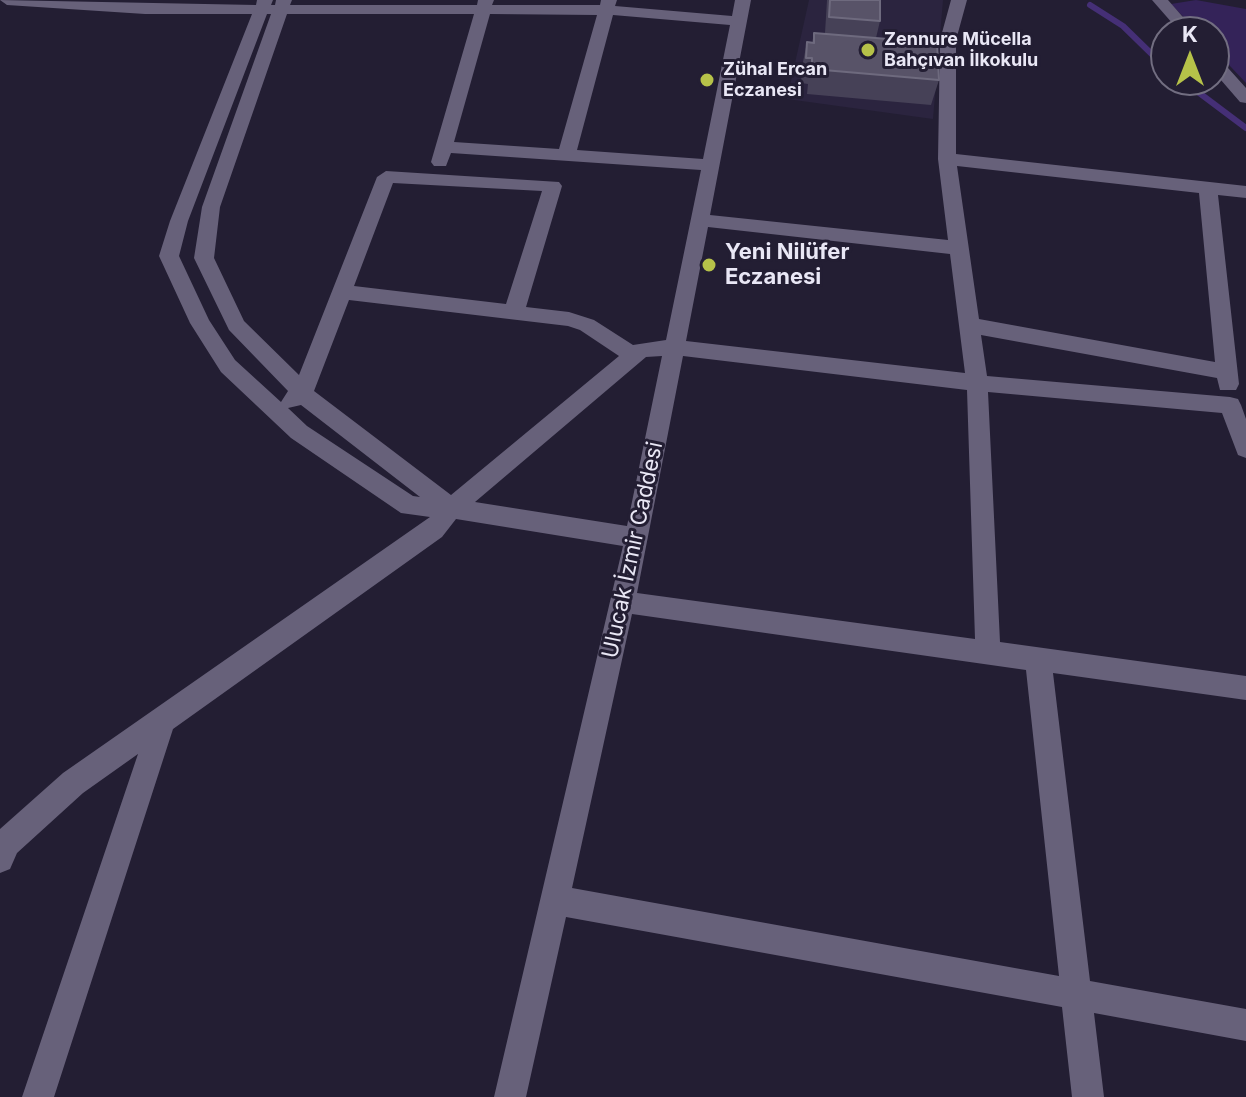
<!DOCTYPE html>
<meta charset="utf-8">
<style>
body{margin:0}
#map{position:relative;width:1246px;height:1097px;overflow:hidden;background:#231e33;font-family:Inter,sans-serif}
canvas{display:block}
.north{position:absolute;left:1150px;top:16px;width:80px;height:80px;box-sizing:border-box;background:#231e33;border:2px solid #726e81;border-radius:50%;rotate:0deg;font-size:22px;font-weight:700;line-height:32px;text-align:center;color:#e9e7f5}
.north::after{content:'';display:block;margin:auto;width:28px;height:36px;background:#b6c249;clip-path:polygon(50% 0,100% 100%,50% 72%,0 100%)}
</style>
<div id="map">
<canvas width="1246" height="1097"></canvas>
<div class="north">K</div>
</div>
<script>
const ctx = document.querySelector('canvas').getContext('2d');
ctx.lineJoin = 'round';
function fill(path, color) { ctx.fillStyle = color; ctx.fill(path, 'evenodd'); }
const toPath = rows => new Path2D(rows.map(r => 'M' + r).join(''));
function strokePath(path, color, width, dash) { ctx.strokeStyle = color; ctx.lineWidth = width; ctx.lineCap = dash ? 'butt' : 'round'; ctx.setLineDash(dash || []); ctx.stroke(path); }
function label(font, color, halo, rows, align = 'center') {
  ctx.font = font + ' Inter,sans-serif'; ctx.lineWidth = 6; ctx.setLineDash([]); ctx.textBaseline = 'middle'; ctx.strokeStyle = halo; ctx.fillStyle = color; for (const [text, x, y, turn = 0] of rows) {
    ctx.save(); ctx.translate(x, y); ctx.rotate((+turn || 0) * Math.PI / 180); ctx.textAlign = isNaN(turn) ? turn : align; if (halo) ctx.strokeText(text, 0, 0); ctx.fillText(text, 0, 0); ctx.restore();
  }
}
fill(toPath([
 [809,0,943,0,933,119,787,99]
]), '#2b243f');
fill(toPath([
 [1196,0,1246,9,1246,83,1214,49,1214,32,1198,32,1171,4]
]), '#342359');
strokePath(toPath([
 [1090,5,1123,26,1166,68],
 [1182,80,1246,128]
]), '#452f76', 6);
fill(toPath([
 [0,0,256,5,257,0,273,0,271,5,275,5,276,0,292,0,290,5,477,5,478,0,494,0,492,5,600,5,601,0,617,0,615,6,732,16,735,0,751,0,710,215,948,240,938,159,940,40,951,0,967,0,956,40,956,154,1246,186,1246,198,1218,195,1239,384,1236,390,1220,390,1217,378,981,335,987,376,1230,397,1238,399,1241,405,1246,419,1246,458,1238,455,1222,413,988,392,1000,642,1246,676,1246,700,1053,673,1090,981,1246,1009,1246,1041,1094,1013,1104,1097,1072,1097,1062,1007,566,917,526,1097,494,1097,623,546,456,519,442,537,173,729,54,1097,22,1097,138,754,83,793,17,853,10,869,0,873,0,829,63,773,430,517,401,513,291,438,221,372,190,323,159,256,170,221,252,14,145,14,7,5,0,0],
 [267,14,271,14,202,207,194,258,229,330,288,391,281,402,235,360,209,320,179,256,188,221,267,14],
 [287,14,474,14,431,162,434,166,446,166,451,153,701,170,666,340,633,345,594,320,569,312,526,307,562,186,559,182,386,171,377,177,299,375,244,321,214,258,220,207,287,14],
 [490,14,597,15,559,149,454,142,490,14],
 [613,15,730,25,703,159,577,150,613,15],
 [957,166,1199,193,1215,362,979,319,957,166],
 [393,183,542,191,506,304,354,286,393,183],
 [708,227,950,254,965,373,686,341,708,227],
 [349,300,568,326,580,330,619,356,451,495,314,391,349,300],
 [662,356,627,526,475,502,646,357,662,356],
 [683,356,967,390,975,639,637,593,683,356],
 [301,405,420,497,413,496,307,426,288,408,301,405],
 [632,614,1026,670,1059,976,572,888,632,614],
 [1152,0,1168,0,1196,32,1180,32,1152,0],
 [1214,57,1220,59,1246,88,1246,103,1240,102,1214,72,1214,57]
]), '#67617a');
fill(toPath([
 [827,0,880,0,880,21,876,38,939,80,931,105,807,94,808,84,801,83,802,67,807,42,812,43,814,33,825,33]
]), '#464157');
const building = toPath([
 [830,0,880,0,880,21,829,17,830,0],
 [814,33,937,43,939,80,812,69,812,58,806,58,807,42,814,43,814,33]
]);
fill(building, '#585368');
strokePath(building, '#6e6a7e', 2);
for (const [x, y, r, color] of [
 [868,50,8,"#b6c249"],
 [707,80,8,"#b6c249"],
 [709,265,8,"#b6c249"]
]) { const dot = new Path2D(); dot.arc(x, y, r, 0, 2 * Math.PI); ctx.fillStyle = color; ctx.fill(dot); strokePath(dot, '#231e33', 3); }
label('bold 18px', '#e9e7f5', '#231e33', [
 ["Zennure Mücella",884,40],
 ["Bahçıvan İlkokulu",884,61],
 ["Zühal Ercan",723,70],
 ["Eczanesi",723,91]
], 'left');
label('bold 22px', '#e9e7f5', '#231e33', [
 ["Yeni Nilüfer",725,252],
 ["Eczanesi",725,277]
], 'left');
label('22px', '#e9e7f5', '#231e33', [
 ["Ulucak İzmir Caddesi",633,550,-78]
]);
</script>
